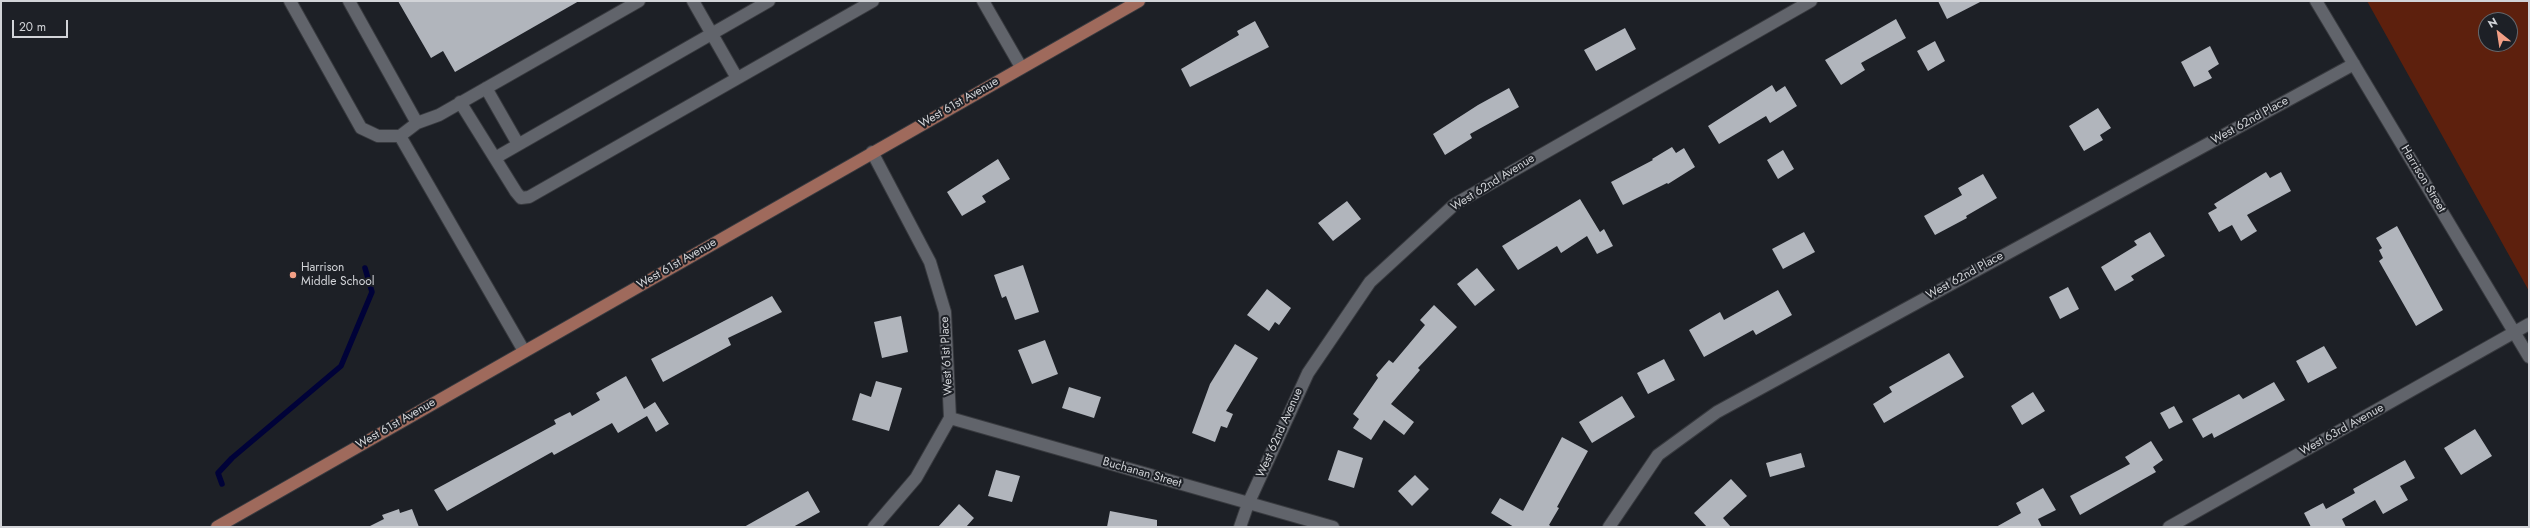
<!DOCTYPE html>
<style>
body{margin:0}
#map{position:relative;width:2530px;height:528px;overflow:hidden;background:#1d2026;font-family:Jost,sans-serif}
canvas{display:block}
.frame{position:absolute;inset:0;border:2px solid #d2d4d8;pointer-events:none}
.north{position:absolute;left:2478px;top:12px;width:40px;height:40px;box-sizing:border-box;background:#1d2026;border:1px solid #65686d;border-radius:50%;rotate:330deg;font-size:11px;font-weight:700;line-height:16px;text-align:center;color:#d2d4d8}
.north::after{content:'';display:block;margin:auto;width:14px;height:18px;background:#f39f85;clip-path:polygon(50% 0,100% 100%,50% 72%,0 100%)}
.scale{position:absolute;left:12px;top:20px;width:56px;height:18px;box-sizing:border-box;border:2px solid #d2d4d8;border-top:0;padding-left:5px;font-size:12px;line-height:14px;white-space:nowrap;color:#d2d4d8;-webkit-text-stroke:3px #1d2026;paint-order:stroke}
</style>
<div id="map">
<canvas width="2530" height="528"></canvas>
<div class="frame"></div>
<div class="north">N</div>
<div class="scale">20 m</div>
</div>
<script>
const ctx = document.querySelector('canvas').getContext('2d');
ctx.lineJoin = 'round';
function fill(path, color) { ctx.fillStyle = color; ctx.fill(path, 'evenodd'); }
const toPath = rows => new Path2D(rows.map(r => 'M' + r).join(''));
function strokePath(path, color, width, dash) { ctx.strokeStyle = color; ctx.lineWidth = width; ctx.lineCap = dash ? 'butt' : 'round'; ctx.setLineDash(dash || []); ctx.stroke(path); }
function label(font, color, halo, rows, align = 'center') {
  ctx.font = font + ' Jost,sans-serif'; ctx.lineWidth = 4; ctx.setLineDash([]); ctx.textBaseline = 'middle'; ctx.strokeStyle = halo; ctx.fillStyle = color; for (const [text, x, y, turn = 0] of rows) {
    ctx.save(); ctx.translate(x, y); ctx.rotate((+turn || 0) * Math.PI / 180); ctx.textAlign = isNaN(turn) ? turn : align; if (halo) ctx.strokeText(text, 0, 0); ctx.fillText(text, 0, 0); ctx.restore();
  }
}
fill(toPath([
 [2367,1,2529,1,2529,291],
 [2486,20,2510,20,2510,44,2486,44]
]), '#5d200d');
strokePath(toPath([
 [222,484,218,473,232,458,341,366,372,292,365,268]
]), '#000238', 5.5);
fill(toPath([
 [398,1,579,1,455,72,443,51,431,58],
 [1938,1,1982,1,1947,19],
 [1896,19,1906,38,1861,63,1865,70,1841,85,1825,60],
 [1255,21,1269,47,1190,87,1181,69,1239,35,1237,31],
 [1625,28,1636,49,1596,71,1584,50],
 [1935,41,1945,61,1928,71,1917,51],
 [2210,46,2219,64,2208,71,2212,78,2194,87,2181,62],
 [1772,85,1776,92,1785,86,1797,106,1770,123,1766,116,1719,144,1708,126],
 [1509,88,1519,107,1470,134,1472,138,1445,155,1433,134,1478,105],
 [2098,108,2111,128,2100,135,2103,140,2084,151,2069,126],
 [1672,147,1676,153,1684,148,1695,167,1668,184,1667,183,1623,205,1611,182,1653,160,1652,159],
 [1783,150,1794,169,1778,179,1767,160],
 [998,159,1010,179,982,196,986,202,962,216,947,192],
 [2266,172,2270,178,2281,172,2291,191,2247,215,2257,231,2241,241,2232,225,2219,232,2208,213,2217,208,2214,204],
 [1983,174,1997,198,1966,216,1967,218,1935,235,1924,216,1962,195,1958,188],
 [1580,199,1600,232,1604,229,1613,246,1597,254,1587,236,1561,253,1557,246,1518,270,1502,246],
 [1347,201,1361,219,1333,241,1318,223],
 [2397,226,2443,310,2416,326,2379,261,2383,258,2379,250,2382,248,2376,238],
 [1804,232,1815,252,1783,269,1772,249],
 [2150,232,2165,256,2131,276,2134,280,2115,291,2101,267,2137,245,2134,241],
 [1023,265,1039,312,1015,320,1006,296,1002,298,994,275],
 [1477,268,1495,290,1475,306,1457,284],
 [2068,287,2079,309,2060,319,2049,297],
 [1267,289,1291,308,1279,325,1275,322,1269,331,1247,315],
 [1778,290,1792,315,1756,335,1753,330,1704,357,1689,330,1720,312,1724,320],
 [772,296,782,312,728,338,731,345,663,382,651,359],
 [1434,305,1457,327,1418,368,1420,370,1391,404,1414,422,1404,435,1384,420,1371,440,1353,428,1359,419,1353,414,1378,378,1376,375,1389,360,1393,363,1425,325,1420,320],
 [901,316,908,352,882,358,874,322],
 [1045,340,1058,374,1032,384,1018,350],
 [1235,344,1258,358,1226,411,1233,414,1227,428,1221,426,1215,442,1192,433,1210,384],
 [2324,346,2337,368,2308,383,2296,361],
 [1949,353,1964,377,1884,423,1873,404,1892,392,1889,387],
 [1664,359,1675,380,1648,394,1637,373],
 [626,376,644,409,655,402,669,424,656,432,647,416,618,433,612,423,554,455,552,452,447,511,434,490,556,424,554,420,570,412,572,416,600,400,596,393],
 [876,381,902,388,889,431,852,420,860,393,871,397],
 [2274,382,2285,400,2214,438,2212,433,2203,438,2192,419,2239,394,2243,399],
 [1069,387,1101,397,1094,418,1062,408],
 [2033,392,2045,411,2022,425,2011,406],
 [1622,396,1635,417,1592,443,1579,422],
 [2174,406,2183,422,2169,429,2160,413],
 [2475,429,2492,456,2461,475,2444,448],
 [1562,437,1588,451,1557,507,1559,508,1549,525,1552,527,1514,527,1491,513,1500,498,1523,511],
 [2151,441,2163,460,2153,467,2156,472,2080,515,2070,496,2130,464,2125,457],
 [1338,450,1363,458,1354,488,1328,480],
 [1801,453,1805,467,1770,477,1766,463],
 [2405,460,2415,478,2400,486,2408,500,2383,514,2375,500,2342,519,2346,527,2311,527,2304,513,2323,503,2326,509,2355,493,2353,489],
 [996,470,1020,476,1012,502,988,496],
 [1415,475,1429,489,1412,506,1398,491],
 [1731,479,1747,496,1723,518,1731,527,1707,527,1694,513],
 [2043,488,2056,510,2038,519,2042,527,1996,527,2021,513,2016,503],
 [808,491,820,512,793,527,744,527],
 [959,504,974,518,966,527,938,527],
 [399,509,400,513,412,509,419,527,368,527,384,519,382,515],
 [1110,511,1157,520,1157,527,1107,527]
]), '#b1b5bc');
const minor = toPath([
 [290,1,361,128,378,136,400,136,417,123,439,115,639,1],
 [349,1,417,123],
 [693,1,737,78],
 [983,1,1021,67],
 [2316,1,2529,357],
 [486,88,518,144],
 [460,102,516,192,521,198,529,197,873,1],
 [400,136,524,351],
 [872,152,930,262,945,312,950,418,916,478,874,527],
 [495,158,769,1],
 [950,418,1333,527],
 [1240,527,1248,504,1308,373,1370,282,1455,204,1811,1],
 [1609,527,1658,455,1717,412,2354,64],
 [2169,527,2529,324]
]);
const major = toPath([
 [217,527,1139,1]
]);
strokePath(minor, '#383a3f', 14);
strokePath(major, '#383a3f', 14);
strokePath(minor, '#61646b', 12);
strokePath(major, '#9f6a5c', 12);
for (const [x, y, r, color] of [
 [293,275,4,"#f39f85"]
]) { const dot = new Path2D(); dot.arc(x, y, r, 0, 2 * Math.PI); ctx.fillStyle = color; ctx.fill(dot); strokePath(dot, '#1d2026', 1.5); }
label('12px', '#d2d4d8', '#1d2026', [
 ["West 61st Avenue",959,103,-30],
 ["West 62nd Place",2250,121,-29],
 ["Harrison Street",2423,179,59],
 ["West 62nd Avenue",1493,183,-32],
 ["West 61st Avenue",677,264,-30],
 ["West 62nd Place",1965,276,-29],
 ["West 61st Place",947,356,-93],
 ["West 61st Avenue",396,424,-30],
 ["West 63rd Avenue",2342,430,-29],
 ["West 62nd Avenue",1280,433,-66],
 ["Buchanan Street",1142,473,16]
]);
label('12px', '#d2d4d8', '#1d2026', [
 ["Harrison",301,268],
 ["Middle School",301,282]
], 'left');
</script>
